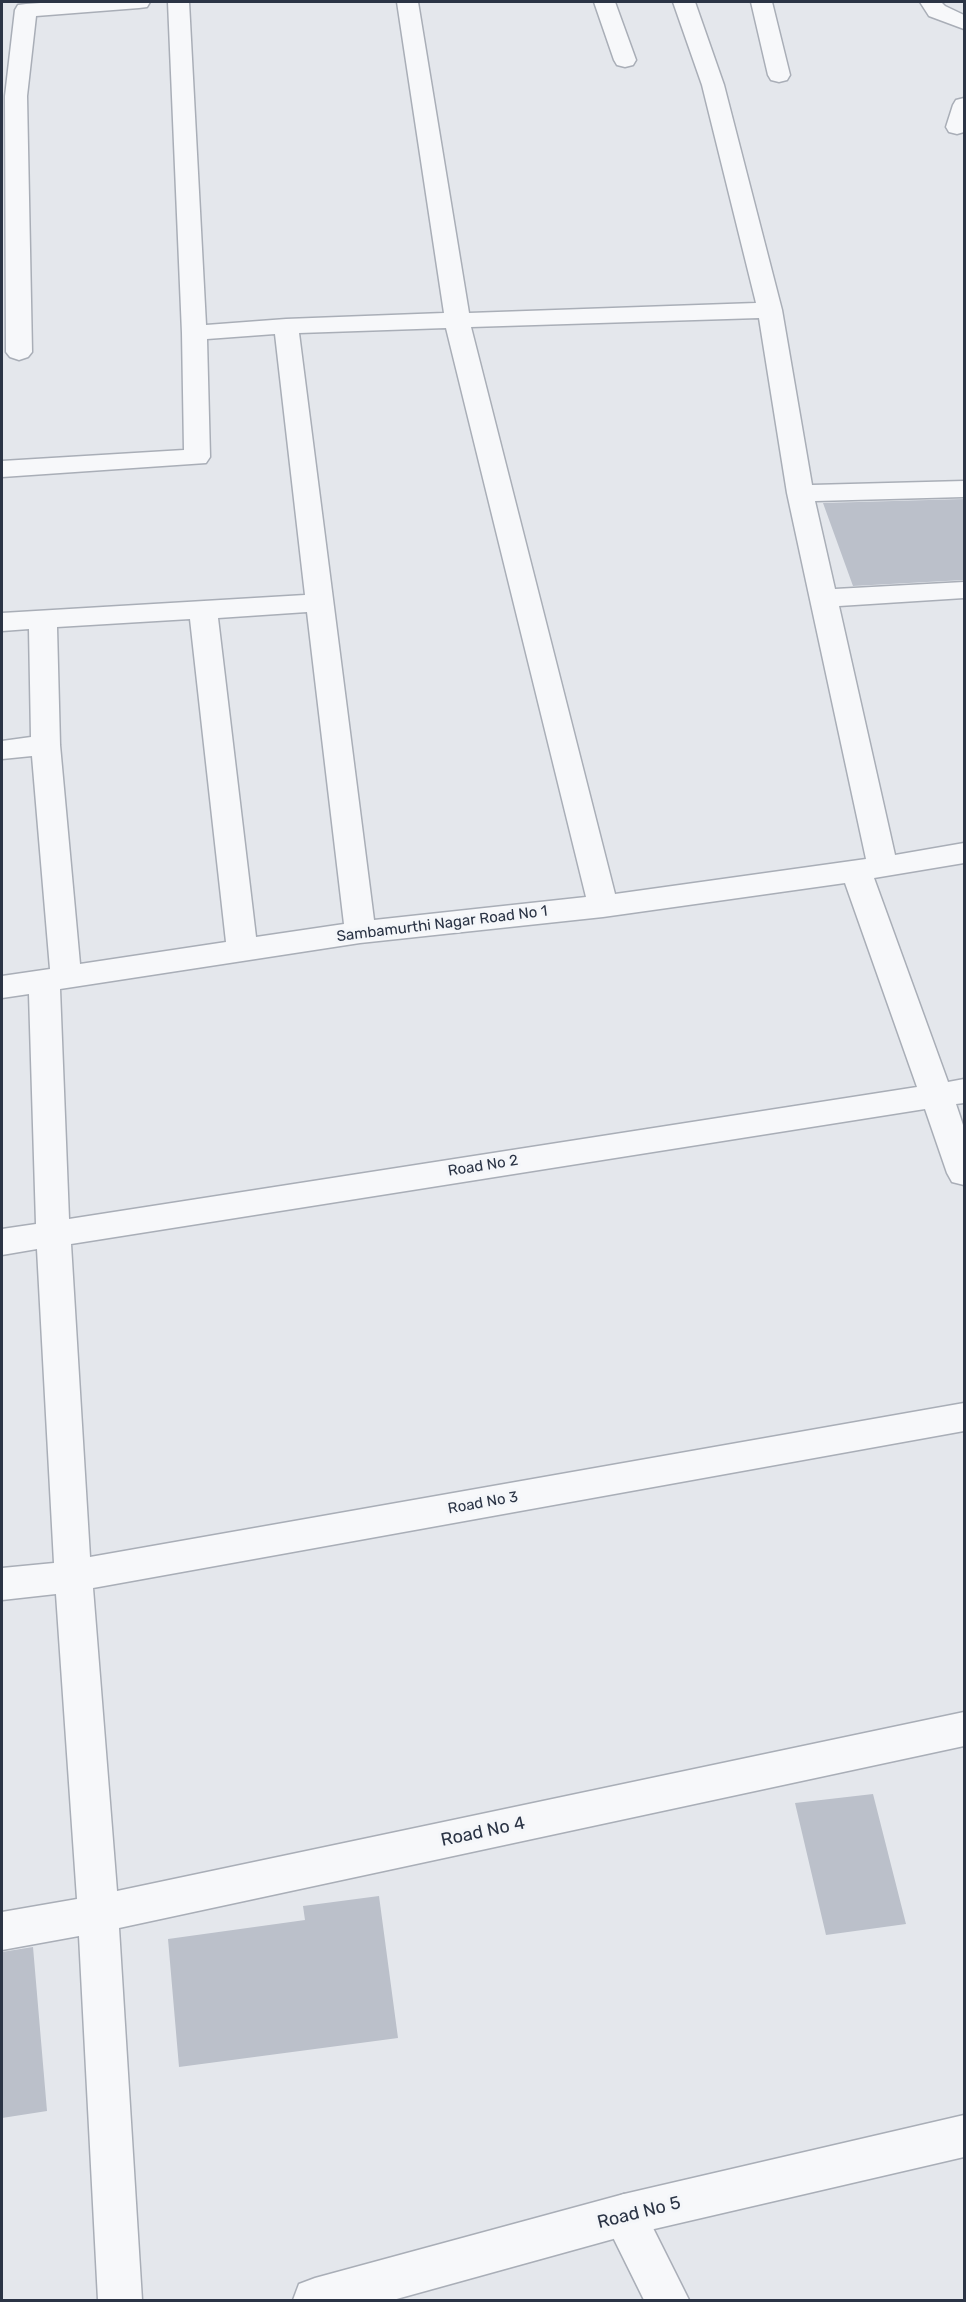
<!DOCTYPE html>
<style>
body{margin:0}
#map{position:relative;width:966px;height:2302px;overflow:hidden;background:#e4e7ec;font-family:Rubik,sans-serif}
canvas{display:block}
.frame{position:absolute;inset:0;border:3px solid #2b3445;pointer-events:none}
</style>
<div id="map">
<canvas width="966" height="2302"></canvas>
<div class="frame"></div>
</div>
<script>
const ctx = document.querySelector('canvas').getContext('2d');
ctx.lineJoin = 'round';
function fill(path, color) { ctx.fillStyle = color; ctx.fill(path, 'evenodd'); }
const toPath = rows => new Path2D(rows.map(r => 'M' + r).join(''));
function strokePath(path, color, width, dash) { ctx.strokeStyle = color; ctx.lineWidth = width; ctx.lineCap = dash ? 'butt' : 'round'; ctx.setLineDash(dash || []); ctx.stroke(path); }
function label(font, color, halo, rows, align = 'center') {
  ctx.font = font + ' Rubik,sans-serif'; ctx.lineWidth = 6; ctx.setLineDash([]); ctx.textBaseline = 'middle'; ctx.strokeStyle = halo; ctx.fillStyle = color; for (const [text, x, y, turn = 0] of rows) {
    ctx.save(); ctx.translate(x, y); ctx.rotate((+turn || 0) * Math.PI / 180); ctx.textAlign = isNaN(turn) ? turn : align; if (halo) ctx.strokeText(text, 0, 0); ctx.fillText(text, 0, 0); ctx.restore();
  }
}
fill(toPath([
 [964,499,964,580,853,586,823,503],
 [873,1794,906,1924,826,1935,795,1803],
 [379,1896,398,2038,179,2067,168,1939,305,1920,303,1906],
 [33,1947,47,2111,2,2118,2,1952]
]), '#bbc0ca');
const minor = toPath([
 [55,2,150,2,147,7,139,8,36,16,27,96,32,352,28,357,19,360,10,357,6,352,5,96,15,10,18,5,26,4,55,2],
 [168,2,189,2,206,325,286,319,444,313,397,2,418,2,469,313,756,303,702,85,673,2,695,2,724,85,782,310,812,485,964,481,964,497,815,501,835,589,964,582,964,598,839,606,895,855,964,843,964,863,874,878,948,1082,964,1079,964,1103,956,1104,964,1128,964,1185,952,1182,947,1173,925,1109,71,1244,90,1557,964,1403,964,1431,93,1588,117,1891,964,1712,964,1746,119,1928,142,2300,98,2300,79,1936,2,1950,2,1912,77,1899,56,1594,2,1600,2,1568,54,1563,37,1249,2,1255,2,1229,36,1224,29,994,2,998,2,976,50,969,32,756,2,759,2,741,31,737,29,629,2,631,2,613,305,595,275,334,207,339,210,457,206,463,2,477,2,461,184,450,182,333,168,2],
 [759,318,787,493,866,859,615,894,471,327,759,318],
 [446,328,586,897,374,920,299,333,446,328],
 [307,612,344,924,256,937,218,618,307,612],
 [190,619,226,942,80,964,60,745,57,627,190,619],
 [845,883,917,1087,69,1219,60,989,360,943,603,917,845,883],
 [594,2,615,2,636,60,633,65,625,67,617,65,614,60,594,2],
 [751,2,772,2,790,75,787,80,779,82,771,80,768,75,751,2],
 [920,2,941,2,945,6,964,15,964,29,929,16,920,2],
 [964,98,964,132,957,134,949,132,946,127,953,105,956,100,964,98],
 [624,2194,639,2200,689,2300,644,2300,602,2215,609,2200,624,2194]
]);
const tertiary = toPath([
 [964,2115,964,2157,624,2236,393,2300,293,2300,299,2284,315,2278,624,2194,964,2115]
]);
strokePath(minor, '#a9aeb7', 3);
strokePath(tertiary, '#a9aeb7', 3);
fill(minor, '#f7f8fa');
fill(tertiary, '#f7f8fa');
label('15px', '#2b3445', '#f4f6f9', [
 ["Sambamurthi Nagar Road No 1",442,924,-7],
 ["Road No 2",483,1166,-9],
 ["Road No 3",483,1503,-10]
]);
label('18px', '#2b3445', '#f4f6f9', [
 ["Road No 4",483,1832,-12],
 ["Road No 5",639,2213,-14]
]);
</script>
